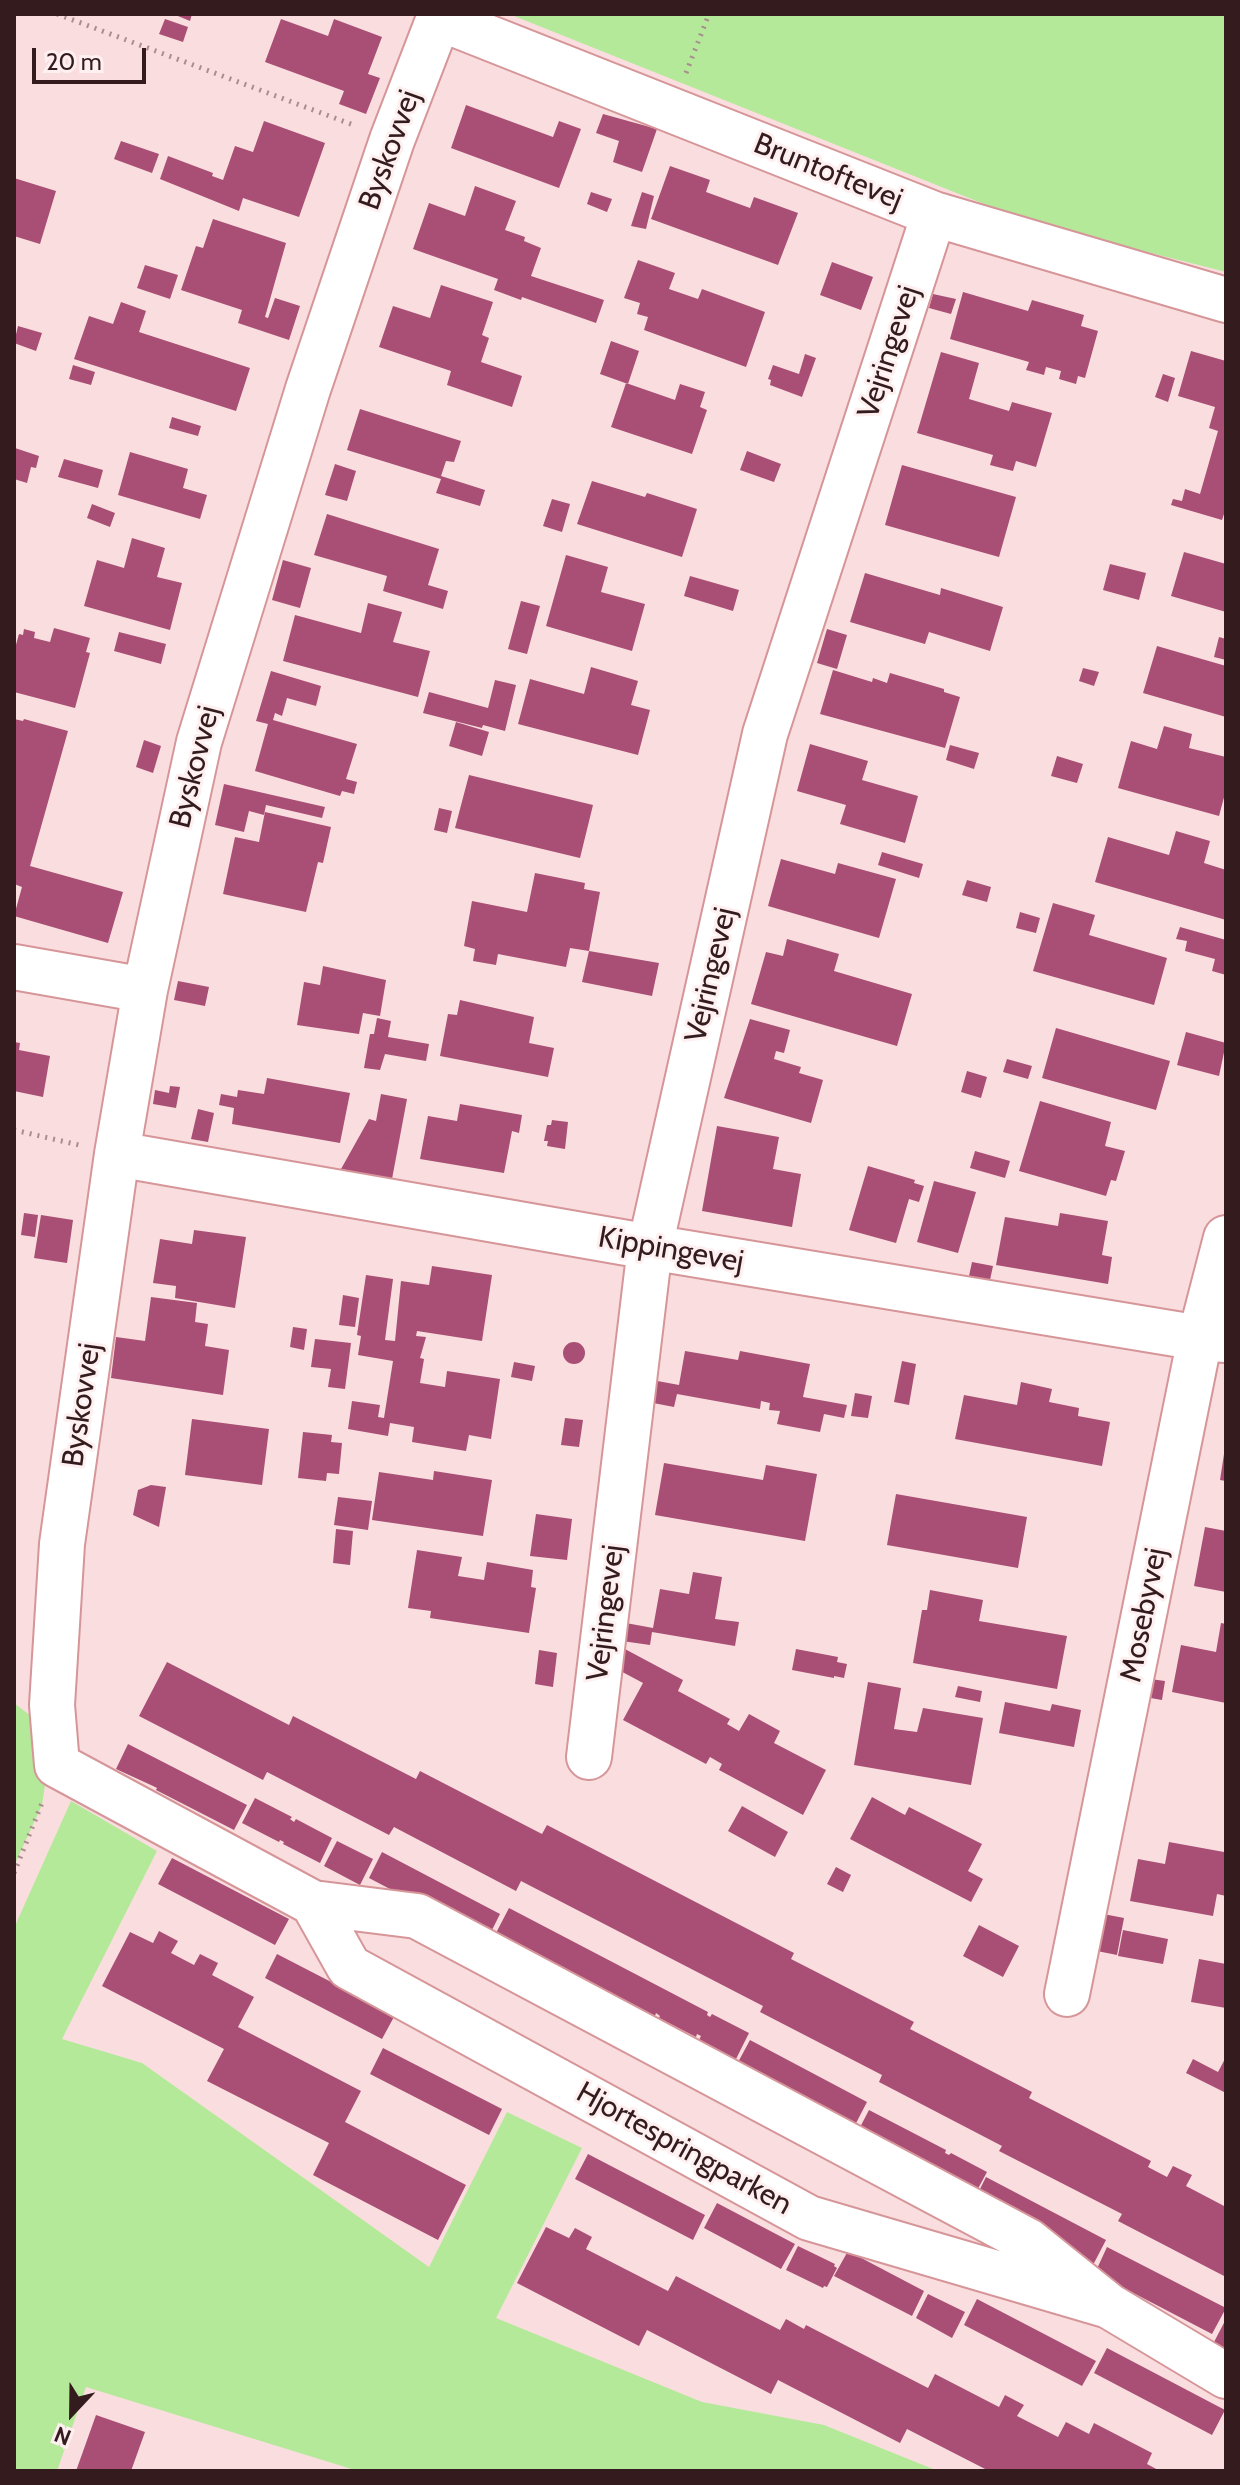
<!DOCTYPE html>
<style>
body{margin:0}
#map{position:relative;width:1240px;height:2485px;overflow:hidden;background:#fadedf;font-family:Cabin,sans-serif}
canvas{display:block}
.frame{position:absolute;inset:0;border:16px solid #341b1d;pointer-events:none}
.north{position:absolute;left:32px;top:2373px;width:80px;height:80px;-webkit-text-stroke:6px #fef0f0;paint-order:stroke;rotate:202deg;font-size:22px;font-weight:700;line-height:32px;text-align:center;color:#341b1d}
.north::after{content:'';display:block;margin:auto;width:28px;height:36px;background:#341b1d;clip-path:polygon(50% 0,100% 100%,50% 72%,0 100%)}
.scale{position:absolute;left:32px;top:48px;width:114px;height:36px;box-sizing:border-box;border:4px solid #341b1d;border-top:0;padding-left:10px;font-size:24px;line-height:28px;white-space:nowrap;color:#341b1d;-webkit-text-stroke:6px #fef0f0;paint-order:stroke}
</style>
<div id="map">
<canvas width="1240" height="2485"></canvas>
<div class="frame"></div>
<div class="north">N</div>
<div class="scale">20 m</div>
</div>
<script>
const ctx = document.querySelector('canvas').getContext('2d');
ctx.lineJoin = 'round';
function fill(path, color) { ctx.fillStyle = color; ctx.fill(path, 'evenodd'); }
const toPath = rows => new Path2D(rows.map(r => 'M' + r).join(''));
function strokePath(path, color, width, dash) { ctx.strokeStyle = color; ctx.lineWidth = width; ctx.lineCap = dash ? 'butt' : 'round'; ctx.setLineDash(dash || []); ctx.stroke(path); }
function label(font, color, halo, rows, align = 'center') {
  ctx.font = font + ' Cabin,sans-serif'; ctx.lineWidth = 6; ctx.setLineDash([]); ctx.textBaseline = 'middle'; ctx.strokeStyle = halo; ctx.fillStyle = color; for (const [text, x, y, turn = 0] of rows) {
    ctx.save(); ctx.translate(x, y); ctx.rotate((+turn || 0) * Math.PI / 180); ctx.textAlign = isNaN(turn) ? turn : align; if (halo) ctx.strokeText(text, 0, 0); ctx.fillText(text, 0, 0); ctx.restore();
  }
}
fill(toPath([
 [509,14,1226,14,1226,272,1029,222],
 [14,1703,53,1733,42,1805,14,1866],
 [71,1801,157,1851,62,2039,142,2063,429,2267,507,2112,582,2148,496,2318,702,2402,824,2425,938,2471,358,2471,86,2387,57,2471,14,2471,14,1928]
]), '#b4e999');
fill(toPath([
 [173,14,192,14,190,21],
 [165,19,188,27,183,42,159,34],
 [281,19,328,36,334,19,382,37,368,74,380,78,366,114,339,104,344,91,265,62],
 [466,105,553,137,559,121,581,129,559,188,451,148],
 [603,114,657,129,642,172,613,162,619,141,596,133],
 [264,121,325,143,299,217,243,198,239,211,160,179,168,156,213,173,212,176,223,180,235,146,253,152],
 [121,141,159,154,152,173,114,159],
 [670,166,710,180,706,192,750,208,754,197,798,213,778,265,651,219],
 [14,178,56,191,40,244,14,236],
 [475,186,516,201,505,230,525,237,524,241,541,248,531,276,604,300,596,323,522,297,521,300,494,290,498,279,413,249,429,203,465,216],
 [591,192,612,199,607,212,587,204],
 [642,192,654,196,646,229,631,226],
 [213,219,286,243,265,317,268,318,275,298,300,306,289,340,238,323,242,310,181,290,196,246,203,248],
 [638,260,675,273,669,289,698,299,702,289,765,312,746,367,644,330,648,317,637,314,640,303,624,298],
 [832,262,873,277,861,310,820,295],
 [145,265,178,275,170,299,137,288],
 [441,285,493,302,482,335,489,338,481,362,522,376,512,407,447,385,451,371,379,347,393,306,430,318],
 [963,292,1028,311,1032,300,1084,315,1081,326,1098,331,1085,378,1078,376,1076,384,1059,379,1061,371,1046,367,1044,375,1026,370,1029,362,950,339],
 [933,294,956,299,951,314,929,308],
 [121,302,146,311,139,332,250,368,236,411,74,359,89,316,113,324],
 [18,326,42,333,36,351,14,343],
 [611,341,639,351,628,384,600,374],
 [1191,351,1226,361,1226,508,1222,520,1171,505,1173,499,1182,501,1185,489,1200,494,1218,431,1209,428,1215,407,1178,396],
 [941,352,979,363,969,399,1009,411,1012,402,1052,413,1036,467,1016,461,1013,471,990,465,993,455,917,433],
 [805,354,816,358,802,397,770,385,771,380,768,379,773,365,799,374],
 [73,365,95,372,91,385,69,379],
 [1163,374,1175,378,1168,402,1155,397],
 [626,383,675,400,680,384,705,392,700,407,707,410,692,454,611,427],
 [360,409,461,441,454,462,446,461,441,476,485,490,480,506,436,493,441,479,347,450],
 [172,417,201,426,198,436,169,428],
 [15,448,39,456,36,468,31,467,27,483,14,479],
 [747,451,781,464,774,482,740,470],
 [130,452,188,469,183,488,207,495,200,519,118,495],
 [64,459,103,470,98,488,58,477],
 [335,464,356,471,347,501,325,495],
 [902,465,1016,497,999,557,885,525],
 [592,481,645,497,647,493,697,509,682,557,577,524],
 [552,499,570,504,562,532,543,526],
 [92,504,115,513,110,527,87,518],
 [327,514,439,549,428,585,448,591,443,609,383,591,387,576,314,555],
 [132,538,165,548,157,577,182,583,170,630,84,606,97,560,124,568],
 [1184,552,1226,564,1226,612,1171,596],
 [566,555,608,567,601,592,645,604,632,651,546,626],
 [283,560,311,568,300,608,272,600],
 [1110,564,1146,573,1139,600,1103,590],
 [865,573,940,595,941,588,1003,607,990,651,929,632,925,644,850,622],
 [690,576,739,590,733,611,684,596],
 [521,601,540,606,527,654,508,649],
 [368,603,402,612,393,642,430,651,418,697,283,661,295,615,361,633],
 [54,628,90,638,86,652,90,653,75,708,14,692,14,652,19,634,23,635,24,629,35,632,34,638,50,642],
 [827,629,847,635,837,669,817,663],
 [119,632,166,644,161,664,114,651],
 [1219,637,1226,639,1226,660,1214,657],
 [1157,646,1226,666,1226,717,1143,693],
 [591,667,638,681,631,705,650,710,638,755,518,724,530,679,584,694],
 [1083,668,1099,672,1094,686,1079,681],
 [833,670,872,682,873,678,887,683,890,673,944,689,944,692,960,697,945,748,820,714],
 [271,671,321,686,316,706,287,698,282,716,275,713,273,720,357,744,346,779,357,782,354,794,342,791,340,796,255,771,268,724,256,721],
 [495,680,516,685,505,731,483,725,482,728,423,713,429,692,488,708],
 [14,719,23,721,24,719,68,731,30,866,123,892,108,943,14,916,22,887,14,884],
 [456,722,489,732,482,756,449,746],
 [1164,726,1192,734,1189,748,1226,757,1226,790,1219,816,1118,788,1131,741,1157,749],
 [144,740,161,746,153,773,136,767],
 [810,744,868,761,862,780,918,796,905,843,840,824,846,805,797,791],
 [950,745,979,753,974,769,946,760],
 [1057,756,1083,764,1077,783,1051,776],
 [469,775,593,805,580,858,455,828],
 [224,784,325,807,322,818,266,805,264,815,249,811,244,832,215,825],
 [439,808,452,811,447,833,434,830],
 [265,812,331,827,323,863,318,862,306,912,223,894,235,837,259,842],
 [1176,831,1210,841,1204,863,1226,870,1226,920,1095,882,1108,837,1169,855],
 [882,852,923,864,919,878,878,865],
 [781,859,835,874,838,863,896,879,879,938,768,906],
 [535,873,585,883,584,889,600,892,589,951,659,963,652,996,582,982,589,951,570,948,566,967,498,954,496,965,473,961,475,949,464,946,472,901,527,912],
 [967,880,991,887,987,902,962,895],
 [1053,903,1095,915,1089,935,1167,958,1154,1005,1033,971],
 [1020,912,1040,918,1036,933,1016,928],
 [1180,927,1226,940,1226,975,1212,971,1215,959,1185,951,1187,941,1176,939],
 [787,939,839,954,834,971,912,994,897,1046,751,1004,766,952,783,956],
 [323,966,386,980,380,1016,363,1013,359,1034,297,1025,304,982,320,985],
 [178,981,209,987,205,1006,174,1000],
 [460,1000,534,1017,529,1043,554,1048,548,1077,440,1056,448,1014,457,1015],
 [377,1018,391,1021,388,1037,429,1044,426,1061,385,1054,380,1070,364,1068,370,1034,374,1034],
 [750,1019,790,1030,784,1053,776,1051,774,1059,801,1067,799,1073,823,1080,811,1123,724,1098],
 [1056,1028,1170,1061,1156,1110,1042,1078],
 [1186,1032,1226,1043,1219,1076,1177,1065],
 [14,1042,20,1043,19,1050,50,1056,43,1097,14,1091],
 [1007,1059,1032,1066,1028,1079,1003,1072],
 [967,1071,987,1077,981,1098,961,1092],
 [267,1078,350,1093,340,1143,232,1124,234,1108,219,1105,221,1094,237,1097,238,1090,264,1094],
 [170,1086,180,1087,176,1108,153,1104,155,1090,169,1093],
 [381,1094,407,1099,392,1179,341,1169,369,1119,376,1121],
 [1040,1101,1111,1122,1105,1146,1125,1151,1116,1181,1111,1180,1106,1196,1019,1171],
 [460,1104,522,1115,519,1133,512,1131,504,1173,420,1159,428,1116,457,1121],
 [198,1109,214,1113,208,1142,191,1139],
 [552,1120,568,1122,565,1149,547,1146,548,1141,544,1141,547,1125,551,1125],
 [717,1126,779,1137,773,1169,801,1174,792,1227,702,1211],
 [975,1151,1010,1161,1005,1178,970,1168],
 [868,1166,915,1180,914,1183,924,1186,919,1202,909,1199,896,1243,849,1230],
 [934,1181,976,1192,958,1253,917,1242],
 [24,1213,38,1215,35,1237,21,1235],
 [1060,1213,1108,1221,1102,1255,1112,1257,1108,1284,996,1265,1005,1217,1058,1226],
 [41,1215,73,1220,67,1263,34,1258],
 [194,1230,246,1237,235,1308,175,1298,176,1286,153,1283,160,1239,192,1244],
 [972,1262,993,1266,990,1280,969,1276],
 [432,1266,492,1275,482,1341,417,1331,416,1336,426,1337,420,1358,424,1359,420,1383,445,1387,447,1371,500,1379,491,1439,469,1435,466,1451,412,1442,414,1427,390,1423,388,1436,348,1429,352,1401,380,1405,378,1417,384,1418,393,1361,358,1355,361,1336,357,1335,366,1275,393,1279,385,1340,395,1341,401,1281,429,1285],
 [343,1295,359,1298,355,1327,339,1325],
 [151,1297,197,1303,195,1322,208,1324,205,1346,229,1350,223,1395,111,1378,116,1337,145,1341],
 [293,1327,307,1329,304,1350,290,1347],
 [315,1339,351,1343,345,1389,328,1387,331,1369,311,1367],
 '563 1353a11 11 0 1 1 22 0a11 11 0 1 1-22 0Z',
 [685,1351,738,1360,740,1351,810,1364,803,1397,847,1405,844,1418,824,1414,820,1432,777,1424,780,1411,769,1410,770,1403,761,1401,760,1409,677,1394,674,1407,648,1402,652,1380,679,1385],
 [902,1361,916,1364,909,1405,894,1402],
 [514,1362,535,1366,532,1381,511,1377],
 [1021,1382,1052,1389,1049,1402,1079,1408,1078,1416,1110,1422,1102,1466,955,1439,964,1395,1017,1405],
 [855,1393,872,1396,868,1418,851,1416],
 [565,1418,583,1420,579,1447,561,1445],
 [192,1419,269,1429,262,1485,185,1475],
 [303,1432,332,1435,331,1442,342,1443,339,1474,327,1473,326,1481,298,1478],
 [1224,1454,1226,1454,1226,1481,1220,1480],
 [664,1463,763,1480,766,1465,817,1474,805,1541,655,1515],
 [434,1471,492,1480,483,1536,372,1520,379,1472,433,1480],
 [151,1485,166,1487,159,1527,133,1515,138,1490],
 [896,1494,1027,1517,1018,1568,887,1545],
 [338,1497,372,1501,368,1530,334,1525],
 [536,1514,572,1519,567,1560,530,1556],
 [1205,1527,1226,1531,1226,1592,1194,1586],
 [336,1529,353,1531,350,1565,333,1563],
 [417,1550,462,1557,458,1576,484,1580,487,1562,533,1570,531,1587,536,1588,529,1633,430,1618,431,1611,408,1608],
 [693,1572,722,1577,715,1619,739,1622,735,1646,652,1632,650,1645,622,1641,626,1623,653,1628,660,1589,689,1594],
 [930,1590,983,1600,979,1621,1067,1636,1057,1689,913,1663,922,1610,927,1610],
 [1221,1623,1226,1624,1226,1703,1172,1692,1181,1645,1216,1652],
 [623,1648,683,1680,678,1691,730,1719,727,1724,739,1731,749,1714,780,1731,774,1743,826,1770,803,1815,719,1770,722,1764,710,1757,706,1764,623,1720,643,1683,613,1667],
 [796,1649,838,1657,837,1662,847,1664,844,1678,834,1676,834,1678,792,1670],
 [539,1650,557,1653,553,1687,535,1684],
 [167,1662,289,1725,293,1716,416,1779,420,1771,542,1834,547,1825,794,1953,791,1959,914,2022,910,2029,1032,2092,1029,2098,1151,2161,1148,2167,1167,2177,1173,2166,1192,2175,1186,2186,1226,2207,1226,2277,1118,2221,1122,2214,999,2151,1002,2146,879,2082,882,2075,760,2012,763,2006,521,1881,516,1891,394,1827,389,1835,267,1772,263,1780,139,1716],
 [1143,1678,1165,1681,1162,1700,1139,1696],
 [868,1682,901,1688,894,1729,917,1732,923,1708,983,1718,971,1785,854,1765],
 [958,1686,982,1691,980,1702,955,1697],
 [1005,1702,1050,1711,1052,1704,1081,1710,1074,1747,999,1733],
 [128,1744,247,1805,234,1830,156,1790,157,1788,153,1786,116,1769],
 [872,1797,905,1815,909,1807,982,1844,968,1871,983,1879,971,1902,850,1839],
 [255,1798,292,1817,290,1819,294,1822,296,1819,332,1838,320,1863,283,1844,284,1842,280,1840,279,1842,242,1823],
 [742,1806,788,1832,775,1857,728,1831],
 [337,1841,373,1859,360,1885,324,1866],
 [1169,1842,1224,1852,1226,1896,1217,1894,1213,1916,1130,1901,1138,1859,1165,1864],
 [382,1852,500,1914,487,1940,369,1878],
 [172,1858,289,1919,275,1945,158,1884],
 [836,1867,851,1875,843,1892,827,1884],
 [509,1908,708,2012,707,2015,710,2017,712,2014,749,2033,736,2059,699,2040,701,2036,697,2034,696,2037,659,2018,660,2016,656,2013,655,2016,496,1933],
 [1093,1912,1124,1918,1117,1955,1087,1949],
 [979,1925,1019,1946,1003,1977,963,1956],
 [1123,1930,1168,1939,1163,1964,1118,1956],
 [159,1931,178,1941,171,1953,194,1965,200,1954,218,1963,212,1975,254,1997,238,2027,361,2091,345,2122,466,2185,438,2240,313,2175,329,2143,207,2081,224,2049,102,1986,130,1932,153,1943],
 [277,1954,395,2015,382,2039,265,1978],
 [1199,1959,1226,1964,1226,2008,1191,2002],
 [750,2040,867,2102,854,2127,736,2066],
 [383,2048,502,2109,489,2135,370,2074],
 [1226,2057,1226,2093,1186,2073,1193,2059,1218,2072],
 [869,2110,946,2150,945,2153,949,2155,951,2153,987,2172,974,2196,856,2135],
 [588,2154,705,2215,693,2240,575,2179],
 [986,2177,1106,2240,1093,2265,973,2203],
 [717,2203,795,2244,781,2269,704,2228],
 [546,2227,569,2238,575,2228,592,2237,586,2249,668,2291,676,2276,780,2330,786,2319,804,2329,806,2325,928,2388,935,2374,999,2407,1005,2395,1024,2405,1017,2416,1058,2437,1066,2422,1089,2434,1094,2423,1152,2453,1147,2464,1160,2471,989,2471,907,2429,900,2443,778,2380,771,2394,647,2330,639,2346,517,2283],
 [798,2246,835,2264,834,2266,837,2268,827,2287,824,2286,823,2288,786,2270],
 [1107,2247,1226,2308,1212,2334,1095,2273],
 [848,2251,924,2291,912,2316,834,2276],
 [928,2294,965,2312,952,2338,916,2318],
 [977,2299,1096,2361,1082,2386,964,2325],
 [1226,2319,1226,2349,1214,2342],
 [1107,2348,1225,2410,1212,2435,1094,2373],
 [96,2415,145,2432,131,2471,76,2471]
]), '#a94e74');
const minor = toPath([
 [14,967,145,990],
 [117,1154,650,1247,1200,1338,1226,1340],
 [589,1757,650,1247,765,734,934,214],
 [313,1903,417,1916,1028,2241,1109,2306,1226,2376],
 [1067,1994,1200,1338,1226,1238],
 [1109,2306,809,2218,349,1967,313,1903,57,1765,52,1705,62,1544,117,1154,145,990,199,742,308,389,392,140,439,18,934,214,1226,300]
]);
strokePath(minor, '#d69699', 48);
strokePath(toPath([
 [57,14,356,126],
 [686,73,709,14],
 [14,1130,79,1145],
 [14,1873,42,1803]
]), '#a98e8f', 5, [2, 6]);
strokePath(minor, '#fff', 44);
label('30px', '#341b1d', '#fef0f0', [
 ["Byskovvej",390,150,-70],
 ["Bruntoftevej",828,172,22],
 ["Vejringevej",889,352,-72],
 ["Byskovvej",195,767,-76],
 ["Vejringevej",711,975,-77],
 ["Kippingevej",671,1250,10],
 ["Byskovvej",82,1405,-82],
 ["Vejringevej",606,1613,-83],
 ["Mosebyvej",1144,1615,-79],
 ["Hjortespringparken",684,2149,29]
]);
</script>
